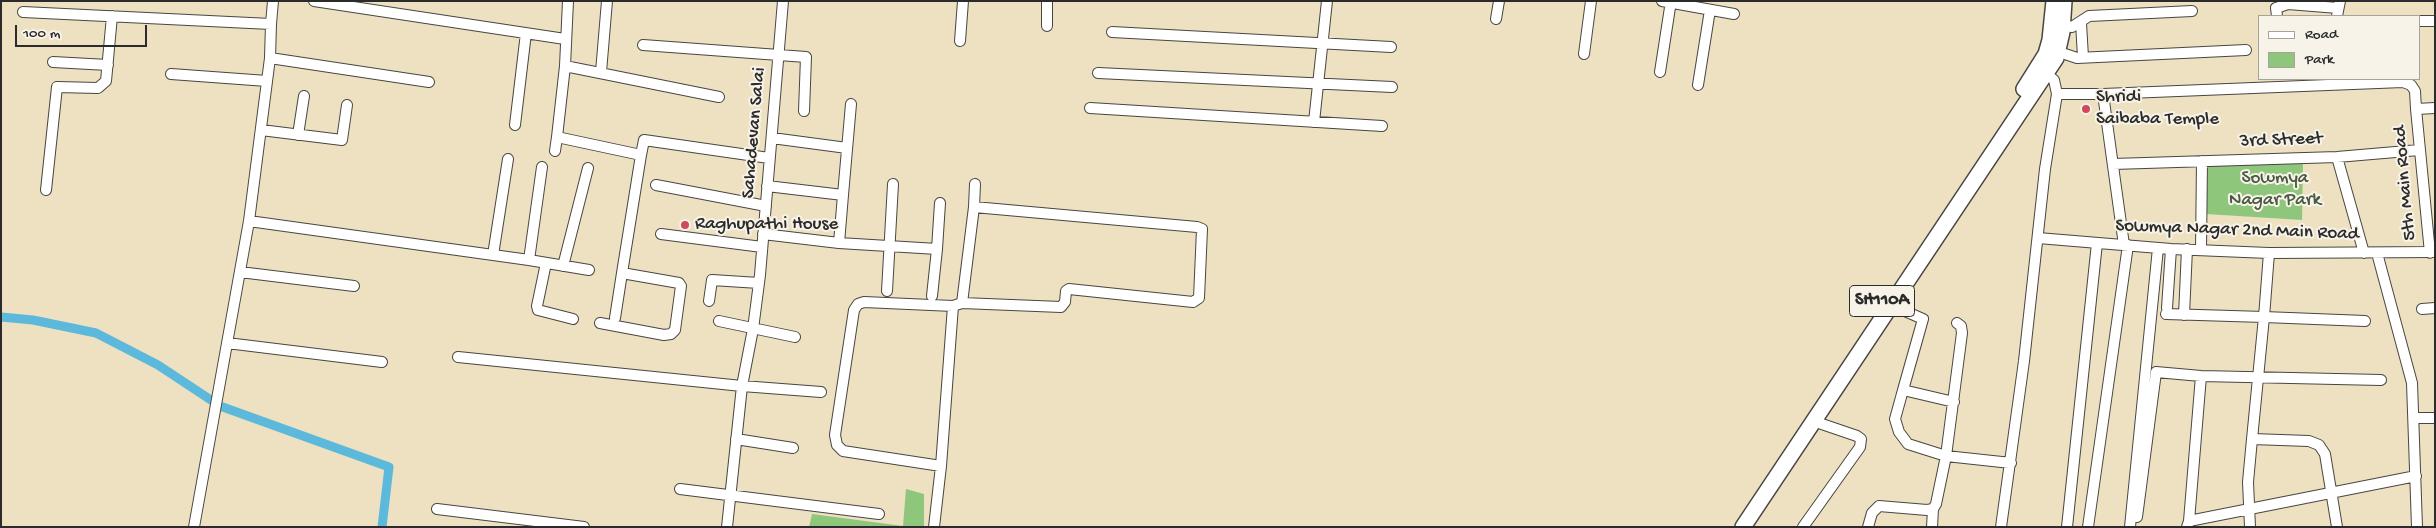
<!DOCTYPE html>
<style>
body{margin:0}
#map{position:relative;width:2436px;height:528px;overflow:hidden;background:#ede1c2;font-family:"Gochi Hand",sans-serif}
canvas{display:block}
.frame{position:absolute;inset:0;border:2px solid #2b2b2b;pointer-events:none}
.legend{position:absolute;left:2258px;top:15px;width:162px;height:65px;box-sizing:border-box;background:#f7f3e8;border:1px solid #a5a39c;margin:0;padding:6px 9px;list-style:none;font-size:15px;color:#2b2b2b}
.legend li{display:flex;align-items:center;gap:10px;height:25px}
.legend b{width:25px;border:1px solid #a5a39c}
.scale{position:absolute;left:15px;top:25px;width:132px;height:22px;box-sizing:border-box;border:2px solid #2b2b2b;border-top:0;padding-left:6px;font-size:15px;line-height:18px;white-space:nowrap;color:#2b2b2b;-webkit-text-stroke:4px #f7f3e8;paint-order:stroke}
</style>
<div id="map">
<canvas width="2436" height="528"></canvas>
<div class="frame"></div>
<ul class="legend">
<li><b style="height:6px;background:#fff"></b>Road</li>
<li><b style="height:14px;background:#8ec77b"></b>Park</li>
</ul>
<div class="scale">100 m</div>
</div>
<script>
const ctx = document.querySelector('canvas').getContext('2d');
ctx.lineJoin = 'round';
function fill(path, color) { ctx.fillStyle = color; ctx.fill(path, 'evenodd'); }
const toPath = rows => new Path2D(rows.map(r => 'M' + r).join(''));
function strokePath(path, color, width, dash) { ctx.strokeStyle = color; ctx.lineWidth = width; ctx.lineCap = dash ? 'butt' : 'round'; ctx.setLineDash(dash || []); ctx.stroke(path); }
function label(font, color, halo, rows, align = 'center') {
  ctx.font = font + ' "Gochi Hand",sans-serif'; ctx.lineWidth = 4; ctx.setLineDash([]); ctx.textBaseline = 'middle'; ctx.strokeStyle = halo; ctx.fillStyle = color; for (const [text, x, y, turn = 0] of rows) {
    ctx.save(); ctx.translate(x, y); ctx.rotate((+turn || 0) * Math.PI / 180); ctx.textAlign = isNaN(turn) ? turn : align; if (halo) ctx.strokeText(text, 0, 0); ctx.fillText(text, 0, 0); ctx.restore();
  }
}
fill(toPath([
 [2303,162,2302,220,2206,214,2208,165],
 [906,489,924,494,924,527,809,527,812,514,903,526]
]), '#8ec77b');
strokePath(toPath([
 [1,317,33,320,96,333,158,365,220,406,389,467,382,527]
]), '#5db9db', 9);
const street = toPath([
 [314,1,565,39],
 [568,1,565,66,557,137,641,155,622,273,679,283,681,286,675,330,671,334,664,335,600,323],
 [1662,1,1734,14],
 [23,12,271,24,273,1],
 [2277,16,2276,8,2288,4,2338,8],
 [2337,16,2340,1],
 [1496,19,1499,1],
 [2420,21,2435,21],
 [2081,23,2083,57],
 [271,24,270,58,429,82],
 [1047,26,1047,1],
 [2063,26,2072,27,2089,16,2192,11],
 [1112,32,1391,47],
 [960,41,963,1],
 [643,45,806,57,804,111],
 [2059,52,2077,58,2246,50],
 [1584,54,1591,1],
 [53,62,108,65],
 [565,66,719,97],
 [601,72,607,1],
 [1660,72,1671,1],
 [1098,73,1392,87],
 [171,74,267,81],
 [1698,85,1710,10],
 [2057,94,2103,94,2403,82,2411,85,2415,91,2416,109,2435,108],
 [2103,94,2124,245],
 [1090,108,1382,126],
 [2416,109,2430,253],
 [1314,122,1327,1],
 [515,125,526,33],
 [261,130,342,140,347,105],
 [298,135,304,96],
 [772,138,847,148],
 [555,151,557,137],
 [641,155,644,140,769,158],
 [2337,157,2364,253],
 [2113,164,2337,157,2419,150],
 [656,185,766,206],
 [767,186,843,195,839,243],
 [46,190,57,87,98,88,106,81,112,16],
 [843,195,851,104],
 [974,207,975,184],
 [249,221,529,260,589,270],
 [661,234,762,247],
 [763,234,839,243,937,249,940,203],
 [2038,238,2171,249,2269,253,2435,252],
 [2201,250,2202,161],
 [2377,253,2412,383,2417,527],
 [493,255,508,159],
 [529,260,542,167],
 [546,263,537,306,538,310,573,319],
 [563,266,588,168],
 [240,272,354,286],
 [887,291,893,184],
 [932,296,937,249],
 [709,301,712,280,759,283],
 [1891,305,1923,319,1903,390,1954,402],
 [953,306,941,466,843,451,837,445,835,435,854,310,858,304,864,302,953,306,962,303,974,207,1197,227,1202,229,1199,298,1193,302,1069,289,1066,291,1065,302,1061,307,962,303],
 [2167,308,2171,249],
 [2422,309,2435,308],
 [2166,314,2264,317,2269,253],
 [2184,315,2187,249],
 [615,318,622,273],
 [719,321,795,337],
 [227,343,382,362],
 [458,357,742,386,821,392],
 [1903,390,1895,419,1899,432,1908,444,1946,456,2011,463],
 [2414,418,2435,418],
 [736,439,793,448],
 [680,489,879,514],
 [437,509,584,527],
 [2137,517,2156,372,2201,376,2381,380],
 [2189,521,2201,376],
 [194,527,249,221,270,58],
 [727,527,742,386,753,329,760,275,783,1],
 [934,527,941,466],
 [1803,527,1860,447,1861,439,1857,436,1813,421],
 [1868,527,1872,513,1879,506,1927,510,1933,509,1936,504,1946,456,1962,333,1961,326,1957,323],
 [1932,527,1933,509],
 [2001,527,2024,361,2045,169,2057,94,2054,80,2042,70],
 [2067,527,2097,243],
 [2088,527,2128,245],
 [2130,527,2158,248],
 [2187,527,2189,521,2416,476],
 [2250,527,2248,482,2252,439],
 [2337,527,2325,454,2319,445,2309,441,2252,439,2264,317,2365,321]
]);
const primary = toPath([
 [2024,89,2046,54,2050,40,2054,1],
 [1743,527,2056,58,2062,32,2064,1]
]);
strokePath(street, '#484642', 12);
strokePath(primary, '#484642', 18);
strokePath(street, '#fff', 10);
strokePath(primary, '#fff', 15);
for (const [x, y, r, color] of [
 [2086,109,5,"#d1495b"],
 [685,225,5,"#d1495b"]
]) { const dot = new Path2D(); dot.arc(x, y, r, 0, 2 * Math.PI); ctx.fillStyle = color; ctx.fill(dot); strokePath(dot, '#f7f3e8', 2); }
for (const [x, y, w] of [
 [1882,301,65]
]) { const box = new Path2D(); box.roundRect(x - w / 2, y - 15.5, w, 31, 4); ctx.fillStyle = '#f7f3e8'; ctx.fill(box); strokePath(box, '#2b2b2b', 1); }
label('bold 18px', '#2b2b2b', null, [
 ["SH110A",1882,301]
]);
label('19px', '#2b2b2b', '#f7f3e8', [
 ["Shridi",2096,98],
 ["Saibaba Temple",2096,120],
 ["Raghupathi House",695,225]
], 'left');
label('19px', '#2b2b2b', '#f7f3e8', [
 ["Sahadevan Salai",755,133,-85],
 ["3rd Street",2281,141,-2],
 ["5th Main Road",2406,183,-95],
 ["Sowmya Nagar 2nd Main Road",2237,231,2]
]);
label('19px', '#495a43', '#f7f3e8', [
 ["Sowmya",2275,179],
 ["Nagar Park",2275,201]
]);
</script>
